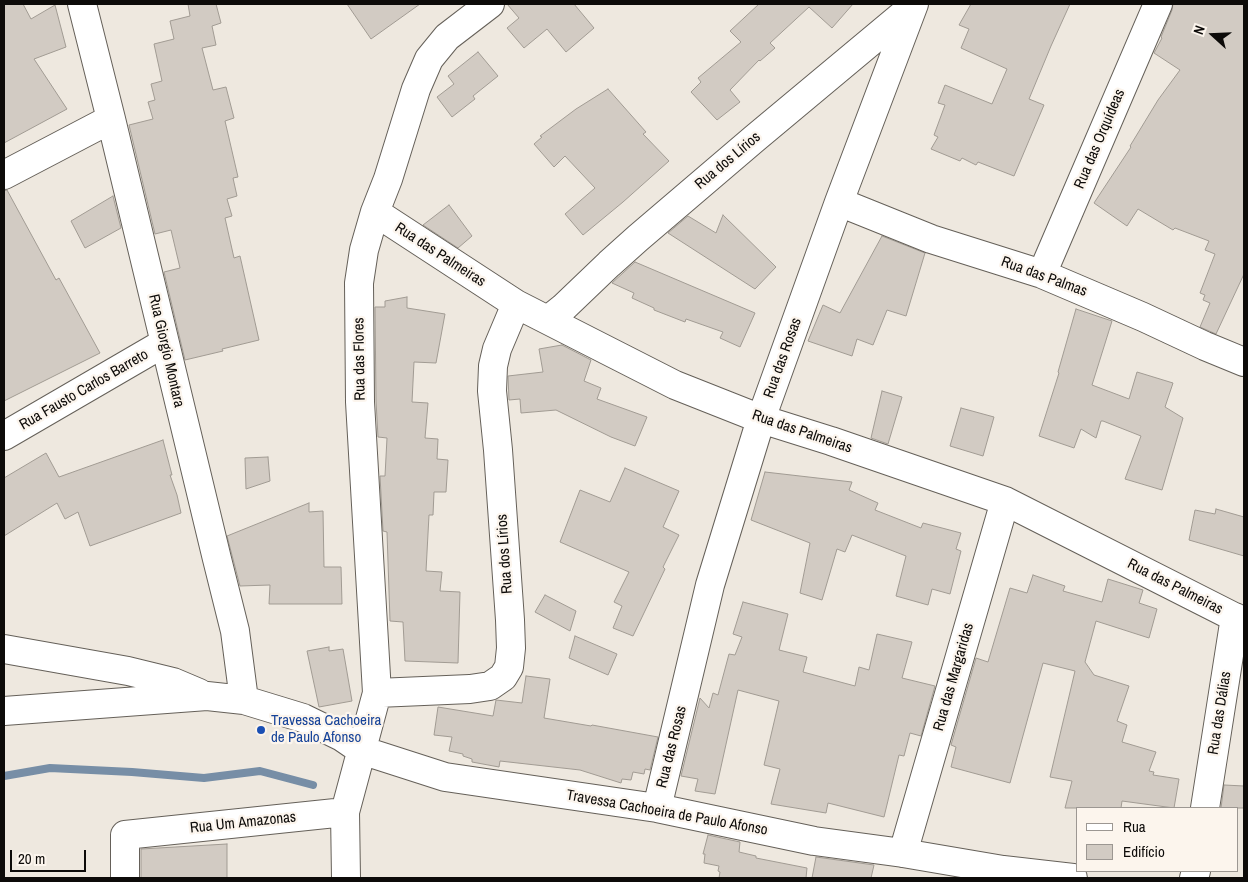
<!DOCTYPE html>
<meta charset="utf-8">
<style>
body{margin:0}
#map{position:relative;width:1248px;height:882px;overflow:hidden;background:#eee8df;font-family:"Archivo Narrow",sans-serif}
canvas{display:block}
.frame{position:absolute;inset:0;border:5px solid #0d0b09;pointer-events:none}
.legend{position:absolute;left:1076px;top:807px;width:162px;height:65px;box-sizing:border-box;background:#fcf5ed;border:1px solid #9c9792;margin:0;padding:6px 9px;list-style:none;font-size:15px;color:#0d0b09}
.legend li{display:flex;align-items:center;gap:10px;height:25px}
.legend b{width:25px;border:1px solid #9c9792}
.north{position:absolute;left:1188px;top:10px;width:50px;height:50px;-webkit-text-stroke:4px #fcf5ed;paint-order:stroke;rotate:290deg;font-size:14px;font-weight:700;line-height:20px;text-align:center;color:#0d0b09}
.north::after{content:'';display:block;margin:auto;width:18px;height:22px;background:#0d0b09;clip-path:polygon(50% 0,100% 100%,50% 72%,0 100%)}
.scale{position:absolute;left:10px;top:850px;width:76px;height:22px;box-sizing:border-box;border:2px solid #0d0b09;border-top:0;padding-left:6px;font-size:15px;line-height:18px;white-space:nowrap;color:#0d0b09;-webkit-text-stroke:4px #fcf5ed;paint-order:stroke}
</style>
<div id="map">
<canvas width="1248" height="882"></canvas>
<div class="frame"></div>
<ul class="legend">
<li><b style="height:6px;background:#fff"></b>Rua</li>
<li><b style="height:14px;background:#d2cbc3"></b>Edifício</li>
</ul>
<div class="north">N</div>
<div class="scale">20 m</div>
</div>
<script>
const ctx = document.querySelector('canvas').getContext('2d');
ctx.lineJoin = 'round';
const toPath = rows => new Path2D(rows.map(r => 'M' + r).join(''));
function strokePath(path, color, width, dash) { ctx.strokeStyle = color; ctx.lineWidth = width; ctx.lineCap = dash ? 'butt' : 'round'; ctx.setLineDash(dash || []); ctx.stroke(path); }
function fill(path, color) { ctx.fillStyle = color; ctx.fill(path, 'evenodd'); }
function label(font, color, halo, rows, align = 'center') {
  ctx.font = font + ' "Archivo Narrow",sans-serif'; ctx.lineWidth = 4.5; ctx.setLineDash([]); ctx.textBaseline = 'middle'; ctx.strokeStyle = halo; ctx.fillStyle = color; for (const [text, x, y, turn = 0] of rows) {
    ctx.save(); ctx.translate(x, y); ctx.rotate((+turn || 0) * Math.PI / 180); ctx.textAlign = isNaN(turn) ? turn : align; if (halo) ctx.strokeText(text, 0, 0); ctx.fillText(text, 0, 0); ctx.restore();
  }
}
strokePath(toPath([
 [4,776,50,768,132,772,204,778,260,771,313,785]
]), '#778ea6', 8);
const building = toPath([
 [4,4,23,4,31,19,55,5,66,47,34,59,67,109,4,143,4,4],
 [188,4,216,4,221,23,212,26,216,45,202,48,213,90,226,87,234,118,225,121,238,177,233,178,237,196,227,199,232,216,225,218,234,258,240,256,259,340,222,349,223,351,185,360,164,272,180,268,171,230,155,234,129,125,153,119,148,102,155,100,151,84,162,81,154,44,174,39,170,21,190,16,188,4],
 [347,4,420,4,371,39,347,4],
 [507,4,574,4,594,28,566,52,547,29,524,48,507,28,519,18,507,4],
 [759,4,853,4,832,28,809,7,770,43,775,48,760,61,759,60,730,90,740,102,717,120,691,92,701,82,698,78,741,42,730,31,759,4],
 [971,4,1070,4,1051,46,1029,99,1044,105,1014,176,978,162,976,165,962,158,960,161,931,149,938,137,934,135,945,105,938,103,945,85,992,104,1007,69,961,48,969,29,959,25,971,4],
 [1173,4,1244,4,1244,274,1216,334,1200,327,1210,303,1203,300,1205,295,1200,293,1215,254,1205,250,1209,241,1175,228,1173,230,1138,209,1127,226,1094,203,1131,147,1130,146,1158,100,1180,70,1154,53,1162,38,1161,37,1172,10,1173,4],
 [478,52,498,76,473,96,475,99,452,117,437,97,454,84,448,76,478,52],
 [608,89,646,132,643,134,669,161,623,202,583,235,565,214,595,188,565,156,554,167,534,144,542,137,540,136,576,109,608,89],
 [7,190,56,280,59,278,100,353,4,401,4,191,7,190],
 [113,196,121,228,85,248,71,221,113,196],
 [449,205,472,236,458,248,423,225,449,205],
 [723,215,776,267,755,289,668,233,688,216,716,233,723,215],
 [882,236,925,253,906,316,887,310,873,345,857,339,852,356,808,341,823,305,840,313,882,236],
 [635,262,755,313,740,347,720,338,723,332,686,319,685,322,654,310,654,308,632,298,634,293,612,283,635,262],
 [407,297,407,308,445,314,436,363,414,362,412,402,428,403,425,438,438,439,437,459,448,460,446,492,434,492,433,515,429,515,426,571,442,572,440,591,460,592,458,663,405,661,403,622,390,621,387,532,383,531,380,476,385,476,387,438,378,437,376,401,375,307,385,307,385,301,407,297],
 [1076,309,1112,321,1092,385,1129,399,1137,372,1173,383,1165,407,1183,418,1162,490,1125,479,1141,436,1103,421,1101,421,1096,438,1081,429,1074,448,1039,436,1059,373,1058,372,1076,309],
 [562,345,591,360,584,381,601,388,597,399,647,417,635,446,611,437,556,410,521,413,520,399,509,400,508,376,543,372,539,349,562,345],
 [882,391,902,397,888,444,871,438,882,391],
 [961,408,994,417,983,456,950,446,961,408],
 [163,440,172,475,170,475,177,495,181,513,90,546,78,512,65,519,57,503,4,536,4,478,46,453,59,477,163,440],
 [268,457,270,481,246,489,245,458,268,457],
 [625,468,679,491,663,527,679,535,663,567,665,569,633,636,613,628,622,606,614,602,629,572,560,542,580,490,610,502,625,468],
 [765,472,852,482,849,490,878,503,875,510,921,528,923,523,961,533,956,549,961,551,950,594,932,589,928,605,896,596,906,556,852,535,845,552,837,549,822,600,800,593,810,543,751,520,765,472],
 [309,503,309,512,323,511,324,567,341,567,342,604,269,604,270,585,240,586,227,536,309,503],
 [1216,509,1244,517,1244,556,1189,540,1195,510,1215,514,1216,509],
 [1033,575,1065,586,1063,591,1102,602,1108,579,1143,590,1139,603,1157,609,1149,638,1096,621,1085,662,1094,675,1129,686,1117,721,1127,725,1122,742,1156,752,1149,771,1154,772,1153,775,1179,779,1174,808,1122,801,1121,808,1065,808,1072,781,1050,777,1075,671,1043,663,1010,783,951,767,956,747,951,745,976,658,988,662,1010,588,1027,593,1033,575],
 [545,595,576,611,570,631,535,612,545,595],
 [743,602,788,614,779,650,807,657,803,672,855,686,859,667,869,670,877,634,912,642,902,678,935,686,921,736,910,733,904,756,899,755,884,817,828,803,826,813,771,804,780,769,764,765,779,701,738,690,715,794,695,791,698,779,681,776,700,698,709,708,713,693,718,695,729,654,735,655,742,637,733,634,743,602],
 [575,636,617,654,608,675,569,658,575,636],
 [329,647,329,651,343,649,352,701,319,707,307,651,329,647],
 [526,676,550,679,544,718,591,726,592,725,658,737,650,770,645,769,644,774,633,772,631,780,622,779,621,783,580,770,500,761,499,767,472,762,472,759,463,756,463,754,449,751,452,737,434,735,438,707,493,716,496,700,522,703,526,676],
 [1224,785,1244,786,1244,808,1221,808,1224,785],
 [708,835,740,842,739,852,756,856,756,858,807,868,806,878,719,878,720,872,718,871,719,866,704,863,705,854,703,854,708,835],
 [227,844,227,878,141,878,141,849,227,844],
 [816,857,874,865,871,878,812,878,816,857]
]);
fill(building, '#d2cbc3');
strokePath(building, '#a19b93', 1);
const minor = toPath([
 [82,4,111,119,217,559,235,631,244,700],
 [4,175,111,119],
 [839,202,931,239,1042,274,1143,317,1205,346,1244,362],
 [375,212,516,304,675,385,761,419,831,441,1005,501,1244,622],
 [1042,274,1158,4],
 [548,320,563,308,609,264,638,238,754,139,911,8],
 [4,436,164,343],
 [4,649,128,671,173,682,199,693],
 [377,693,470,689,490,686,503,677,509,667,511,648,510,620,498,450,492,391,493,366,497,349,516,304],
 [4,711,207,696,244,700,303,718,342,737,361,750,445,777,657,808,814,841,903,853,1003,870,1073,878],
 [657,808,710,585,761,419,839,202,914,4],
 [1205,808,1235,617],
 [903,853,1005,501],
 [125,878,125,835,345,812],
 [346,878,345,812,377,693,360,402,359,283,364,250,375,212,388,179,416,89,429,59,447,37,490,4],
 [1194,878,1196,871]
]);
strokePath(minor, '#656059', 30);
strokePath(minor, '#fff', 28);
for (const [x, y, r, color] of [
 [261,730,5,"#1a4fb4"]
]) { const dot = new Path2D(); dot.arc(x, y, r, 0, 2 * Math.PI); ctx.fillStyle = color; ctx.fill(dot); strokePath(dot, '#fcf5ed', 2); }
label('15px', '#0d0b09', '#fcf5ed', [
 ["Rua das Orquídeas",1100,139,-67],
 ["Rua dos Lírios",728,161,-40],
 ["Rua das Palmeiras",440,255,33],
 ["Rua das Palmas",1044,277,20],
 ["Rua Giorgio Montara",166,351,77],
 ["Rua das Rosas",783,358,-70],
 ["Rua das Flores",360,359,-91],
 ["Rua Fausto Carlos Barreto",84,390,-30],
 ["Rua das Palmeiras",802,432,19],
 ["Rua dos Lírios",505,554,-94],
 ["Rua das Palmeiras",1175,587,27],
 ["Rua das Margaridas",954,677,-74],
 ["Rua das Dálias",1220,713,-81],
 ["Rua das Rosas",672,747,-76],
 ["Travessa Cachoeira de Paulo Afonso",667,813,10],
 ["Rua Um Amazonas",243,823,-6]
]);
label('15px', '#164399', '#fcf5ed', [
 ["Travessa Cachoeira",271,721],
 ["de Paulo Afonso",271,738]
], 'left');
</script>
